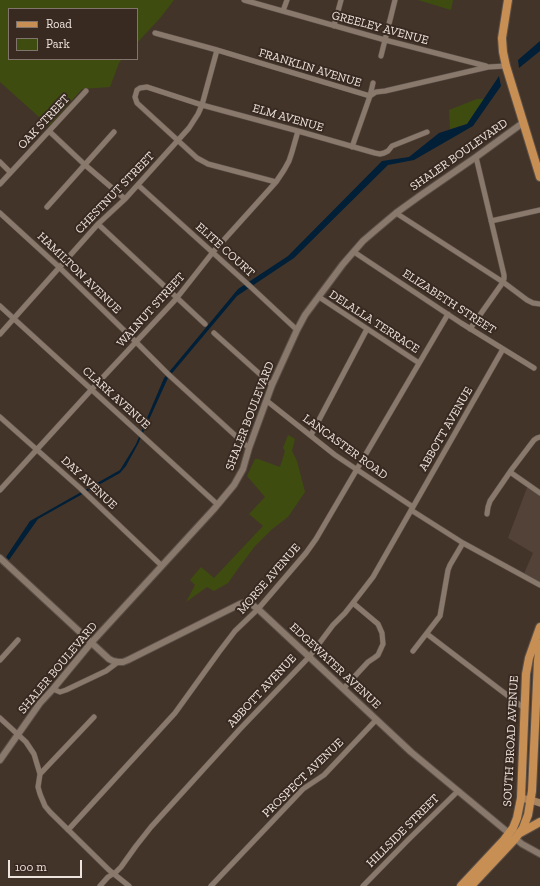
<!DOCTYPE html>
<style>
body{margin:0}
#map{position:relative;width:540px;height:886px;overflow:hidden;background:#43342a;font-family:"Zilla Slab",serif}
canvas{display:block}
.legend{position:absolute;left:8px;top:8px;width:130px;height:52px;box-sizing:border-box;background:#382a21;border:1px solid #81746d;margin:0;padding:5px 7px;list-style:none;font-size:12px;color:#eee4de}
.legend li{display:flex;align-items:center;gap:8px;height:20px}
.legend b{width:20px;border:1px solid #81746d}
.scale{position:absolute;left:8px;top:860px;width:74px;height:18px;box-sizing:border-box;border:2px solid #eee4de;border-top:0;padding-left:5px;font-size:12px;line-height:14px;white-space:nowrap;color:#eee4de;-webkit-text-stroke:3px #382a21;paint-order:stroke}
</style>
<div id="map">
<canvas width="540" height="886"></canvas>
<ul class="legend">
<li><b style="height:5px;background:#c78f54"></b>Road</li>
<li><b style="height:11px;background:#3e4d0f"></b>Park</li>
</ul>
<div class="scale">100 m</div>
</div>
<script>
const ctx = document.querySelector('canvas').getContext('2d');
ctx.lineJoin = 'round';
function fill(path, color) { ctx.fillStyle = color; ctx.fill(path, 'evenodd'); }
const toPath = rows => new Path2D(rows.map(r => 'M' + r).join(''));
function strokePath(path, color, width, dash) { ctx.strokeStyle = color; ctx.lineWidth = width; ctx.lineCap = dash ? 'butt' : 'round'; ctx.setLineDash(dash || []); ctx.stroke(path); }
function label(font, color, halo, rows, align = 'center') {
  ctx.font = font + ' "Zilla Slab",serif'; ctx.lineWidth = 4; ctx.setLineDash([]); ctx.textBaseline = 'middle'; ctx.strokeStyle = halo; ctx.fillStyle = color; for (const [text, x, y, turn = 0] of rows) {
    ctx.save(); ctx.translate(x, y); ctx.rotate((+turn || 0) * Math.PI / 180); ctx.textAlign = isNaN(turn) ? turn : align; if (halo) ctx.strokeText(text, 0, 0); ctx.fillText(text, 0, 0); ctx.restore();
  }
}
fill(toPath([
 [528,485,540,492,540,586,523,576,533,553,508,538]
]), '#534238');
fill(toPath([
 [0,0,174,0,161,17,137,43,137,9,9,9,9,59,122,59,119,63,110,87,82,89,49,126,0,82],
 [418,0,453,0,451,10],
 [477,99,484,99,467,124,450,129,449,110],
 [288,435,295,439,292,451,297,461,305,492,288,517,271,530,255,546,240,566,228,583,214,591,207,587,186,602,195,585,190,580,201,567,214,578,263,526,249,514,265,497,247,476,255,459,258,459,280,467,285,451,283,448]
]), '#3e4d0f');
fill(toPath([
 [540,41,540,51,519,68,518,60],
 [499,76,501,86,473,126,414,160,388,165,294,258,237,296,168,378,138,444,126,466,120,473,38,519,9,560,6,557,30,521,120,470,136,444,164,378,238,289,288,256,382,161,409,157,439,133,467,124]
]), '#012038');
const minor = toPath([
 [244,0,385,40,486,66],
 [283,11,287,0],
 [334,26,341,0],
 [155,33,217,50,370,96,376,92,385,91,488,67,506,66],
 [381,56,395,0],
 [49,131,84,164,125,199],
 [352,147,370,96,373,83],
 [0,162,10,172],
 [276,182,208,164,197,158,137,103,135,97,137,90,140,88,147,87,202,105,298,131,375,153,380,154,384,153,388,151,392,146,427,132],
 [0,184,86,91],
 [138,185,252,288,297,330],
 [47,207,114,132],
 [0,213,59,267,136,342,168,374,249,448],
 [396,213,503,282,527,300,533,303,540,304],
 [491,221,540,210],
 [98,224,205,324],
 [354,252,461,323,534,368],
 [319,297,419,363],
 [0,306,217,504],
 [470,329,501,285,504,279,504,275,476,157],
 [214,333,272,385],
 [0,334,98,224,125,199,189,128,198,114,202,105,217,50],
 [267,401,335,455,413,507],
 [0,417,80,488,162,566],
 [311,435,367,329],
 [510,472,540,493],
 [0,490,92,389,176,299,213,252,276,182,284,170,289,161,292,152,298,131],
 [411,510,463,543,540,585],
 [487,514,488,507,490,501,512,469,534,440,537,438,540,437],
 [427,634,524,708],
 [413,651,440,616,448,570,450,565,463,543],
 [0,660,18,640],
 [53,689,60,692,66,690,106,671,118,662],
 [343,689,368,662,374,658,378,655,383,644,382,633,378,624,353,603],
 [0,718,26,742,34,754,40,774,38,787,40,794,45,806,50,812,109,870,129,886],
 [40,774,94,717],
 [68,830,175,713,219,652,235,631,258,609,306,553,316,539,448,314],
 [100,886,108,877,116,872,121,867,136,846,151,827,240,729,309,657,333,625,345,613,363,590,373,577,503,349],
 [211,886,303,789,324,775,376,720],
 [363,886,408,840,458,791]
]);
const tertiary = toPath([
 [0,558,109,659,113,661,118,662,123,662,128,660,240,604,244,603,251,604,258,609,411,752,522,844,540,854],
 [0,760,40,703,53,689,91,643,214,509,234,485,243,469,249,448,272,385,297,330,305,315,343,264,363,241,377,229,396,213,421,195,476,157,524,122]
]);
const secondary = toPath([
 [525,799,531,800,540,803]
]);
const primary = toPath([
 [508,0,502,38,503,52,506,66,540,177],
 [520,833,540,822],
 [461,886,504,840,513,828,517,818,521,798,526,674,529,658,540,627],
 [471,886,515,839,523,828,528,815,532,791,538,661,540,644]
]);
strokePath(minor, '#5c5047', 6);
strokePath(tertiary, '#5c5047', 8);
strokePath(secondary, '#5c5047', 8);
strokePath(primary, '#5c5047', 10);
strokePath(minor, '#89786c', 5);
strokePath(tertiary, '#89786c', 6);
strokePath(secondary, '#a88360', 7);
strokePath(primary, '#c78f54', 8);
label('12px', '#eee4de', '#382a21', [
 ["GREELEY AVENUE",380,28,15],
 ["FRANKLIN AVENUE",310,68,17],
 ["ELM AVENUE",288,118,16],
 ["OAK STREET",44,122,-47],
 ["SHALER BOULEVARD",459,155,-35],
 ["CHESTNUT STREET",115,193,-46],
 ["ELITE COURT",225,250,42],
 ["HAMILTON AVENUE",79,273,44],
 ["ELIZABETH STREET",449,302,33],
 ["WALNUT STREET",151,310,-48],
 ["DELALLA TERRACE",374,322,33],
 ["CLARK AVENUE",116,398,42],
 ["SHALER BOULEVARD",250,416,-69],
 ["ABBOTT AVENUE",446,429,-60],
 ["LANCASTER ROAD",345,447,36],
 ["DAY AVENUE",89,483,43],
 ["MORSE AVENUE",269,579,-49],
 ["EDGEWATER AVENUE",335,666,43],
 ["SHALER BOULEVARD",58,668,-50],
 ["ABBOTT AVENUE",262,691,-47],
 ["SOUTH BROAD AVENUE",511,741,-87],
 ["PROSPECT AVENUE",303,778,-44],
 ["HILLSIDE STREET",403,831,-45]
]);
</script>
